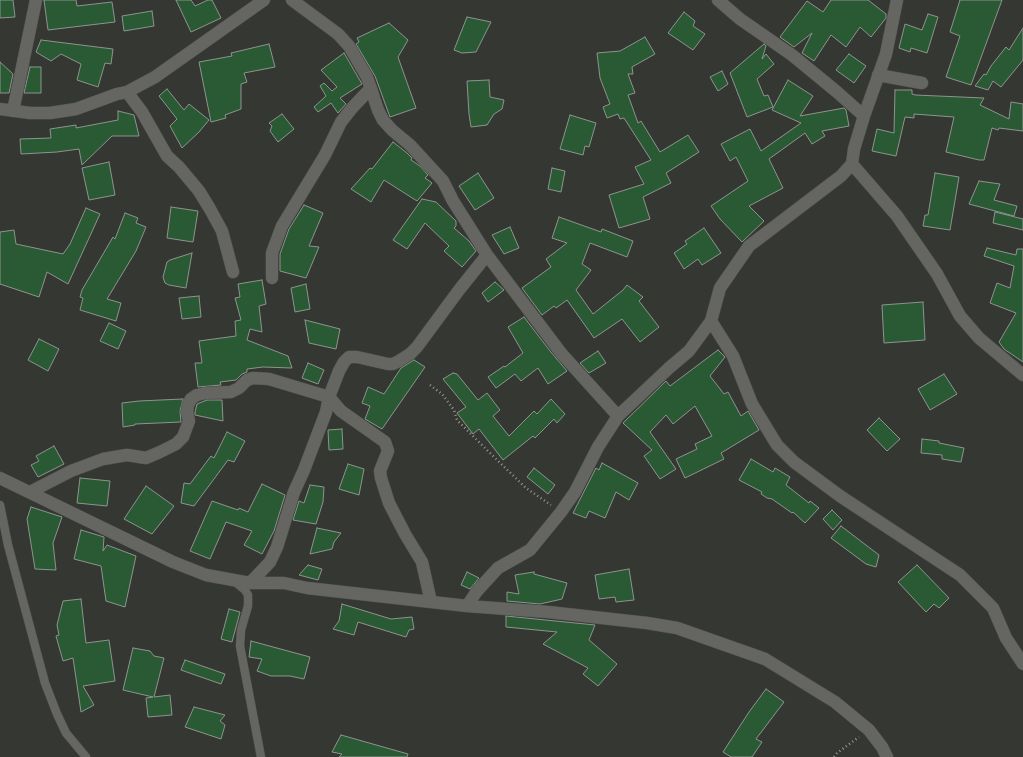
<!DOCTYPE html>
<style>
body{margin:0}
canvas{display:block;background:#353732}
</style>
<canvas width="1023" height="757"></canvas>
<script>
const ctx = document.querySelector('canvas').getContext('2d');
ctx.lineJoin = 'round';
function fill(path, color) { ctx.fillStyle = color; ctx.fill(path, 'evenodd'); }
const toPath = rows => new Path2D(rows.map(r => 'M' + r).join(''));
function strokePath(path, color, width, dash) { ctx.strokeStyle = color; ctx.lineWidth = width; ctx.lineCap = dash ? 'butt' : 'round'; ctx.setLineDash(dash || []); ctx.stroke(path); }
const building = toPath([
 [0,0,13,0,15,17,0,18,0,0],
 [44,0,76,0,77,6,112,2,115,22,48,30,44,0],
 [176,0,191,0,195,6,208,0,212,0,221,18,191,32,176,0],
 [831,0,868,0,886,14,886,18,871,37,860,27,846,47,831,35,814,61,802,53,812,33,794,47,780,37,807,1,823,12,831,0],
 [960,0,1002,0,971,85,946,77,960,36,950,32,960,0],
 [152,11,154,26,124,31,122,16,152,11],
 [684,12,695,21,693,26,705,34,693,50,668,33,684,12],
 [928,14,938,17,927,53,911,48,910,52,899,48,905,24,922,30,928,14],
 [467,17,491,22,476,52,462,53,454,50,467,17],
 [389,23,408,40,398,57,416,108,390,117,375,76,356,44,359,42,357,38,389,23],
 [1023,28,1023,60,1001,87,993,81,988,90,975,86,984,74,986,75,991,66,1006,47,1009,50,1023,28],
 [645,37,655,54,632,67,633,74,628,74,635,93,628,95,638,123,641,121,660,152,688,135,699,152,666,173,671,183,643,197,650,219,619,228,609,195,644,184,635,167,651,160,624,118,620,119,618,114,607,118,603,107,610,104,600,78,597,53,620,51,645,37],
 [41,40,113,49,111,64,105,63,98,87,77,80,81,64,61,54,51,61,36,52,41,40],
 [269,44,275,67,244,73,247,82,241,84,241,109,225,115,226,118,211,122,199,62,232,56,231,53,269,44],
 [764,44,766,46,762,59,766,54,774,64,757,79,764,96,768,95,773,107,747,117,730,73,764,44],
 [344,53,362,84,340,98,346,104,338,113,331,103,318,112,314,107,326,96,320,86,324,83,332,91,337,87,321,70,344,53],
 [849,54,866,66,854,83,836,70,849,54],
 [0,62,13,74,9,93,0,93,0,62],
 [30,67,41,67,41,93,24,93,30,67],
 [722,71,728,84,718,91,710,77,722,71],
 [489,80,490,97,504,100,502,109,494,114,487,125,471,127,469,114,467,81,489,80],
 [788,80,813,96,800,116,844,108,846,110,849,126,822,131,825,136,812,144,805,133,769,159,783,188,749,206,764,221,742,242,720,219,711,206,748,181,736,157,730,161,721,144,750,129,761,151,801,123,772,110,788,80],
 [167,89,184,110,189,104,209,120,199,132,182,148,170,126,177,119,159,96,167,89],
 [895,90,912,90,912,94,915,95,984,98,980,105,1009,119,1011,102,1023,104,1023,131,999,128,998,130,992,128,984,160,979,160,946,152,954,117,914,114,914,118,905,117,896,156,872,151,877,129,894,133,895,90],
 [118,111,134,115,139,136,112,136,82,165,79,149,57,152,21,154,20,139,51,138,50,129,76,125,76,128,118,120,118,111],
 [282,114,294,129,278,142,270,131,272,126,269,123,282,114],
 [570,115,596,123,589,147,585,146,583,155,560,149,570,115],
 [393,142,407,153,412,158,411,160,420,166,428,175,425,178,432,183,417,201,384,180,371,202,351,189,370,168,372,169,393,142],
 [109,162,115,195,89,200,82,168,109,162],
 [552,168,565,171,561,192,548,189,552,168],
 [478,173,494,198,475,210,459,186,478,173],
 [935,173,959,177,950,230,923,226,925,215,928,215,935,173],
 [979,181,1000,184,994,200,1017,206,1014,216,969,204,979,181],
 [422,199,436,202,456,221,456,226,454,228,469,241,476,251,462,267,444,251,449,246,425,223,407,249,393,240,422,199],
 [304,205,323,213,309,246,319,247,306,278,280,271,280,254,289,229,304,205],
 [171,207,198,211,193,242,167,238,171,207],
 [86,208,100,214,68,284,47,272,39,297,0,284,0,232,14,230,16,244,63,254,70,244,86,208],
 [995,212,1023,219,1023,230,993,223,995,212],
 [125,213,138,218,136,223,146,227,136,251,107,299,121,303,116,321,80,310,83,298,80,297,82,290,113,237,115,239,125,213],
 [559,217,601,232,602,229,633,241,627,257,590,243,582,264,591,270,576,290,593,314,623,290,627,285,643,297,639,301,659,327,640,342,622,319,594,338,567,300,556,308,554,306,542,315,522,288,551,267,546,259,567,243,552,238,559,217],
 [510,227,519,248,504,254,492,235,510,227],
 [704,228,721,253,702,265,698,259,684,269,674,253,687,244,685,241,704,228],
 [987,248,1016,255,1017,249,1023,249,1023,362,1004,349,999,342,1016,313,990,303,997,283,1010,288,1014,266,984,256,987,248],
 [192,253,186,288,169,285,165,283,163,277,167,262,170,260,192,253],
 [262,280,266,304,259,306,262,332,250,329,247,340,288,356,292,368,263,367,247,369,247,372,242,374,236,380,220,382,221,385,198,387,195,363,202,363,199,341,236,336,235,321,241,320,235,298,240,297,238,284,262,280],
 [495,282,504,290,488,302,482,293,495,282],
 [306,284,310,309,295,312,291,288,306,284],
 [199,296,201,317,182,319,179,298,199,296],
 [923,302,925,340,884,343,882,305,923,302],
 [524,317,550,351,567,371,548,384,538,368,521,381,515,374,496,388,488,377,504,366,505,367,523,353,508,327,524,317],
 [305,320,340,329,336,349,309,343,305,320],
 [109,323,126,331,118,349,100,341,109,323],
 [39,339,59,349,48,371,28,360,39,339],
 [718,350,725,357,710,376,724,394,728,392,741,416,748,411,759,430,721,453,724,459,685,478,676,459,697,449,695,444,712,436,695,406,673,424,666,415,650,432,676,469,660,479,644,456,652,450,623,423,666,381,670,386,718,350],
 [598,351,606,363,589,373,580,363,598,351],
 [414,360,425,367,382,429,365,419,370,406,362,403,368,387,384,394,401,368,414,360],
 [308,363,324,370,318,384,302,378,308,363],
 [453,373,457,374,478,400,487,393,500,410,493,416,509,436,534,411,537,414,551,399,565,414,557,423,554,419,535,438,533,436,503,460,479,429,473,434,457,413,466,407,443,379,453,373],
 [944,374,957,394,930,410,918,389,944,374],
 [183,399,180,411,181,422,135,424,135,425,123,427,122,403,139,401,183,399],
 [207,400,222,400,223,421,195,415,195,412,197,404,207,400],
 [879,418,900,439,887,451,867,430,879,418],
 [342,429,343,449,329,450,328,430,342,429],
 [227,432,245,441,234,462,228,460,194,506,181,503,184,483,190,484,211,456,214,458,227,432],
 [922,439,939,441,939,443,964,448,961,462,942,459,942,455,921,453,922,439],
 [54,446,64,464,38,477,31,465,39,461,36,456,54,446],
 [751,459,773,472,775,468,790,477,786,485,809,503,810,501,819,508,805,523,793,512,792,513,772,499,767,498,761,494,762,492,739,480,751,459],
 [602,463,638,483,629,500,616,492,605,518,589,511,586,518,573,513,596,468,599,470,602,463],
 [348,464,364,469,359,495,339,489,348,464],
 [534,468,555,485,548,494,527,477,534,468],
 [80,478,110,481,107,506,77,503,80,478],
 [262,484,285,495,274,531,262,554,244,545,252,531,226,522,210,559,190,551,212,501,238,510,239,508,248,512,262,484],
 [310,485,324,487,323,502,316,524,293,520,299,501,304,503,310,485],
 [146,486,174,506,152,534,124,519,146,486],
 [31,507,62,517,53,543,56,570,35,569,27,519,31,507],
 [832,510,842,520,833,530,823,519,832,510],
 [841,526,879,555,876,567,866,564,831,538,841,526],
 [317,528,341,533,334,542,332,549,310,554,317,528],
 [81,530,104,537,103,551,107,545,136,556,125,607,106,601,101,566,74,559,81,530],
 [308,565,322,569,318,580,299,575,308,565],
 [917,565,949,598,939,608,934,604,926,612,898,582,917,565],
 [629,569,634,600,616,602,615,597,599,599,595,575,629,569],
 [467,572,479,578,470,589,461,585,467,572],
 [534,572,534,574,567,583,562,599,540,604,507,601,507,592,519,594,515,575,534,572],
 [81,599,86,643,109,640,115,681,83,686,94,705,81,712,73,658,63,661,56,636,59,635,57,625,63,601,81,599],
 [342,604,391,619,412,617,414,629,409,630,406,637,358,622,354,635,333,629,339,621,342,604],
 [229,609,240,612,232,642,221,639,229,609],
 [506,616,595,625,589,640,617,664,598,686,583,674,588,668,543,644,557,632,506,627,506,616],
 [251,641,310,657,304,679,290,676,271,676,257,671,262,659,249,657,251,641],
 [133,648,150,651,154,656,164,658,154,697,170,695,172,715,148,717,146,698,153,697,123,690,133,648],
 [185,660,225,674,221,684,181,670,185,660],
 [766,689,784,702,756,739,762,742,752,757,731,757,723,752,749,712,766,689],
 [194,707,225,715,220,721,225,725,221,739,185,727,194,707],
 [341,735,408,754,407,757,339,757,342,754,332,752,341,735]
]);
fill(building, '#2a5a34');
strokePath(building, '#8e938e', 1);
const service = toPath([
 [0,505,8,545,45,683,57,714,66,733,86,757],
 [234,581,245,590,248,595,248,606,241,630,240,646,261,757]
]);
const minor = toPath([
 [292,0,338,34,349,46,367,77,378,110,383,120,392,130,410,145,443,181,453,201,487,255,561,353,618,416],
 [718,0,740,19,792,55,837,92,864,116],
 [878,75,922,83],
 [127,92,142,112,167,156,179,167,199,191,210,209,222,231,233,272],
 [0,109,30,113,50,113,76,109,117,94,127,92,155,77,264,0],
 [13,111,36,0],
 [852,164,897,216,937,274,960,316,979,338,1023,375],
 [272,278,272,253,282,226,325,155,341,122,352,108,371,88],
 [711,321,733,356,752,404,777,445,794,462,840,496,960,575,993,608,1006,638,1023,664],
 [0,478,173,562,206,575,250,583,284,583,307,588,467,606,548,612,647,623,677,628,765,659,835,702,869,730,882,747,887,757],
 [30,492,71,471,103,459,127,455,146,458,160,452,176,444,183,437,189,421,187,412,188,405,191,399,197,395,206,393,231,392,239,388,247,380,253,378,269,379,329,397,341,411,385,442,388,451,380,471,381,478,389,503,405,534,422,562,431,602],
 [250,583,270,562,277,547,294,492,304,470,326,412,329,397,339,371,344,362,349,357,357,357,388,364,393,364,399,361,410,354,417,347,459,290,487,255],
 [467,606,477,591,498,568,530,550,561,512,575,492,598,447,618,416,669,368,689,351,711,321,720,288,749,246,841,176,852,164,854,149,864,116,886,54,897,0]
]);
strokePath(service, '#545552', 9);
strokePath(minor, '#545552', 13);
strokePath(toPath([
 [430,385,442,394,454,410,457,420,492,455,526,488,551,505],
 [834,757,837,753,859,737]
]), '#9a9b97', 2.5, [1, 3]);
strokePath(service, '#656661', 8);
strokePath(minor, '#656661', 12);
</script>
